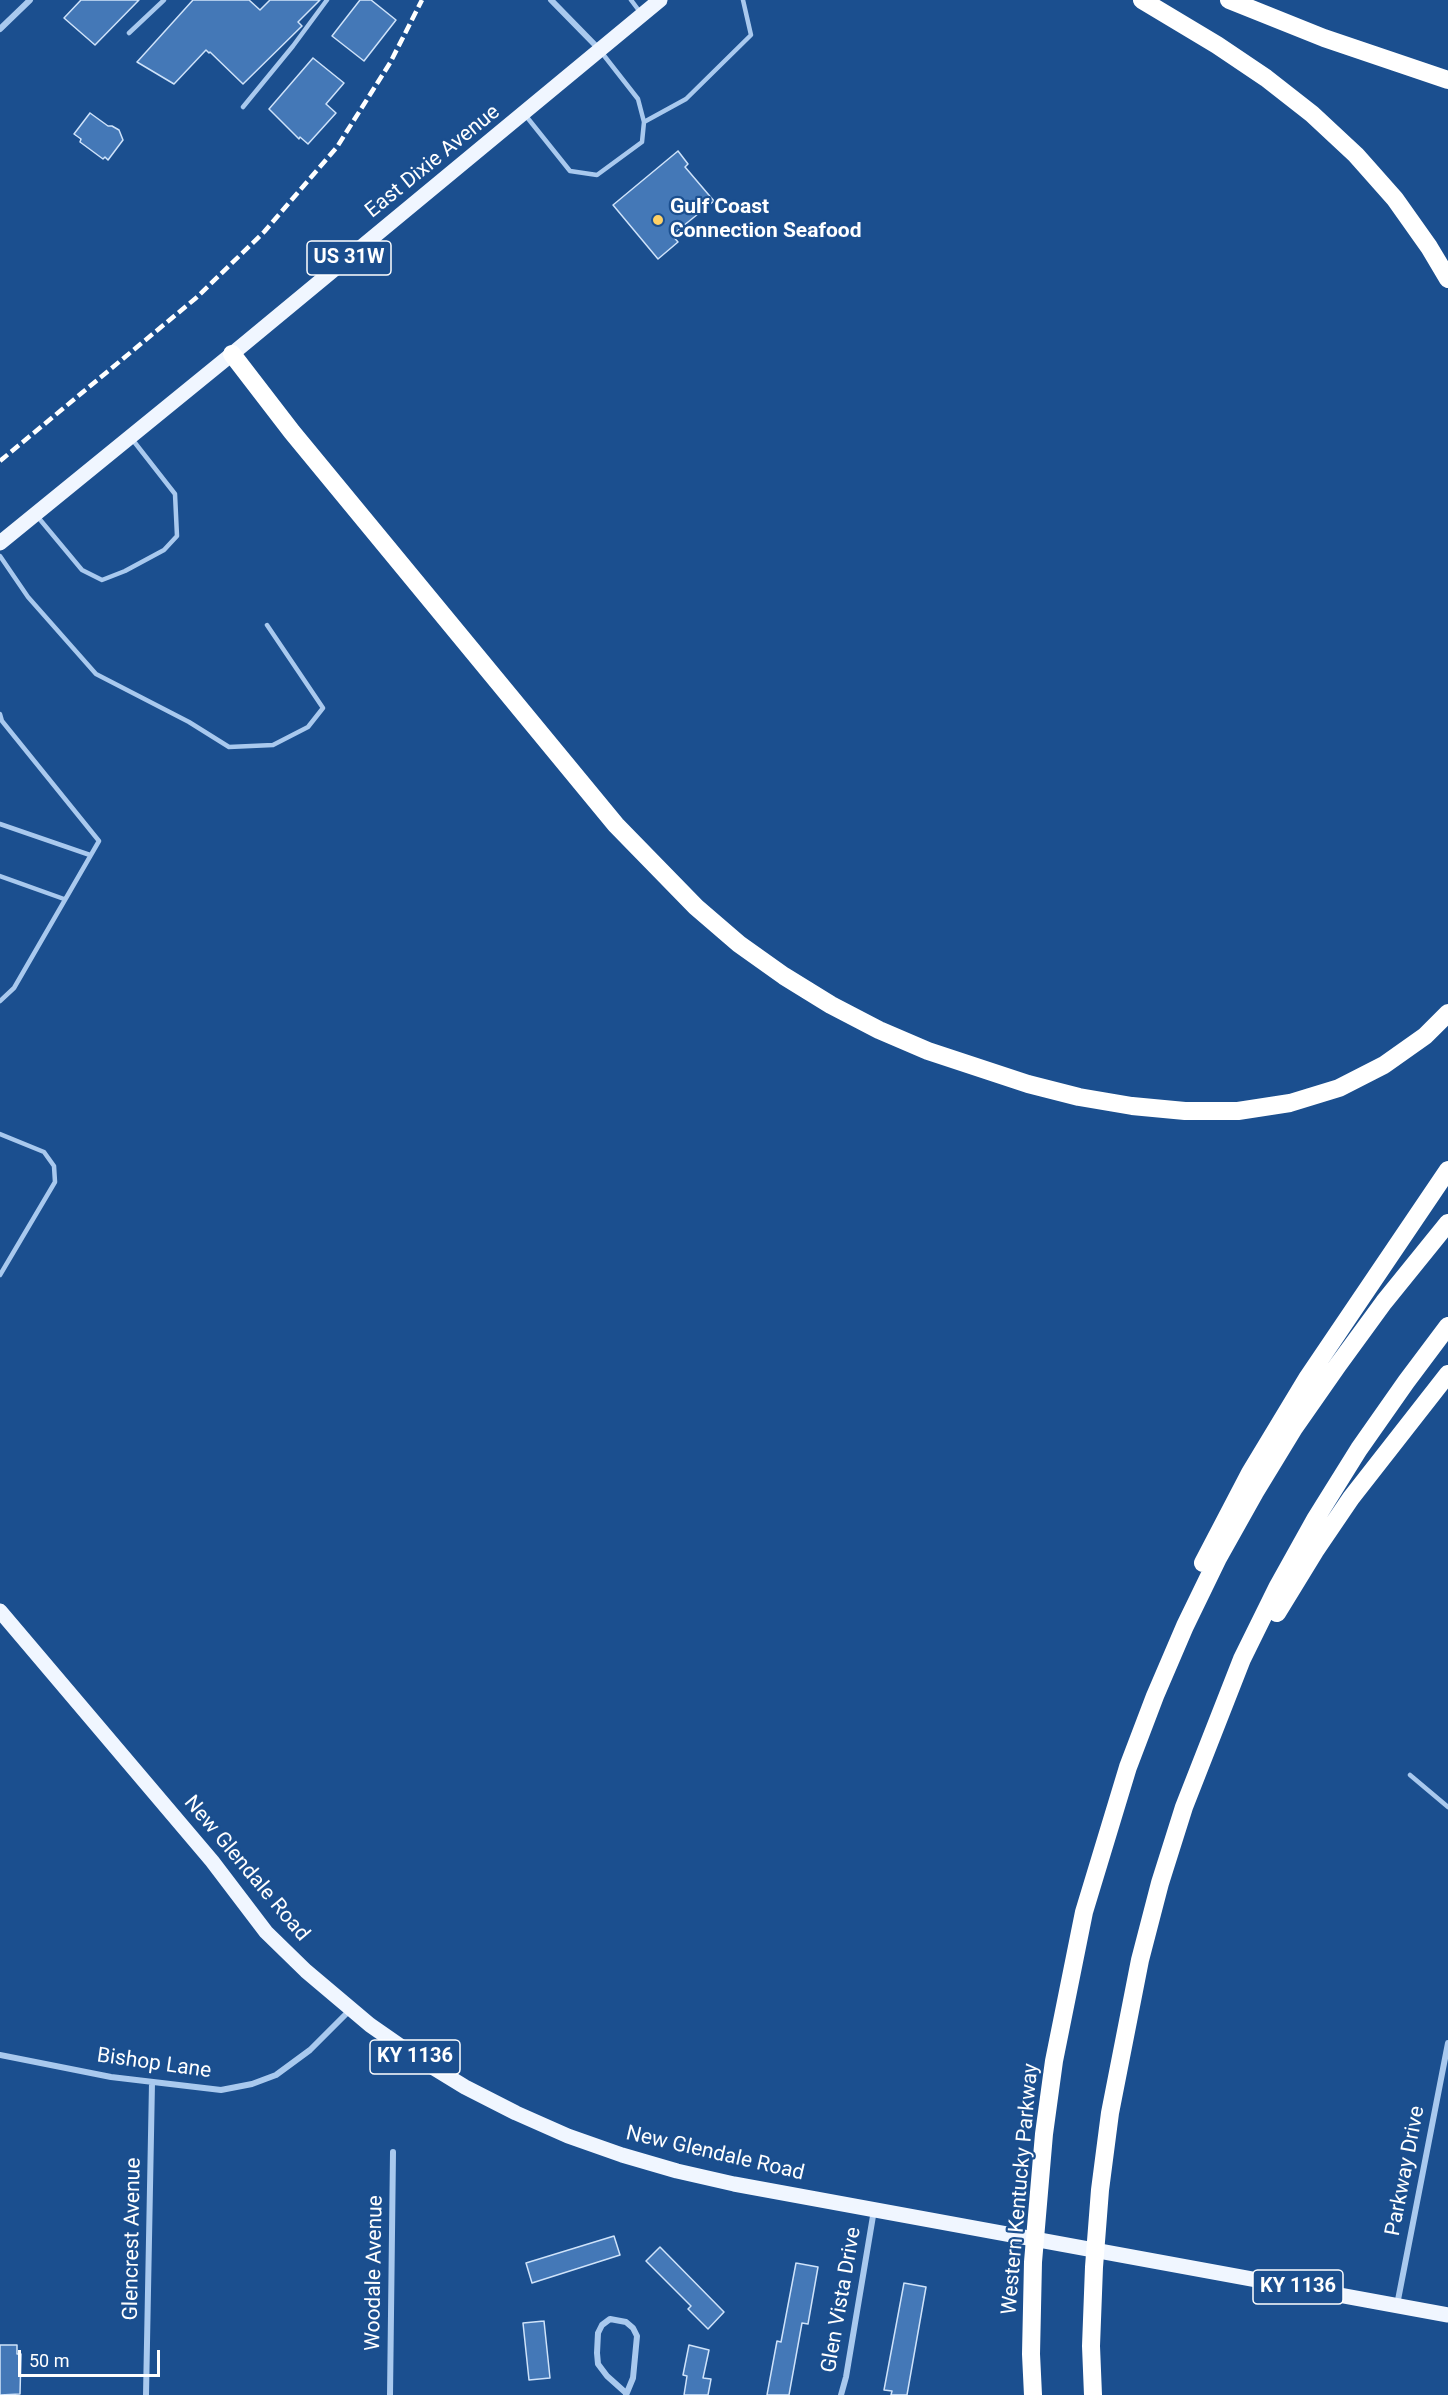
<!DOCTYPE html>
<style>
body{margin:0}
#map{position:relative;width:1448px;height:2395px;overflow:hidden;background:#1b4f8f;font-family:Roboto,sans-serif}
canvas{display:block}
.scale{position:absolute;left:18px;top:2350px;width:142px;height:27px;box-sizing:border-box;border:3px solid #fff;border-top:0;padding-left:8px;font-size:18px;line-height:21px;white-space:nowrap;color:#fff;-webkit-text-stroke:4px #1b4f8f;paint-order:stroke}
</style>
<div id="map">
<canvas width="1448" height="2395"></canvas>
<div class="scale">50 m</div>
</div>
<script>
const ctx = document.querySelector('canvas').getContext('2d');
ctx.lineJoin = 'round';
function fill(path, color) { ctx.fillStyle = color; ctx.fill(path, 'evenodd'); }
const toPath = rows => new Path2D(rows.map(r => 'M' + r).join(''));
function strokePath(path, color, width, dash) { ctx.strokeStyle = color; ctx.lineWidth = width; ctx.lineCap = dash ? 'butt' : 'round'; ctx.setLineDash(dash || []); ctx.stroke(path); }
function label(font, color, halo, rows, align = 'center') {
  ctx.font = font + ' Roboto,sans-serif'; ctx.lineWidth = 4.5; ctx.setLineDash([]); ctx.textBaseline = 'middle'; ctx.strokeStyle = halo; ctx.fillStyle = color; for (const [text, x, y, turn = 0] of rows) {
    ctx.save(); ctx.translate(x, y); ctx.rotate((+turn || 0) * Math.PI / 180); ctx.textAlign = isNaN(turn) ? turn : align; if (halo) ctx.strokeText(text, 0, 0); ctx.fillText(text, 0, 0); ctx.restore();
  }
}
const building = toPath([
 [81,0,139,0,95,45,64,18,81,0],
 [193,0,249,0,260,10,270,0,320,0,298,22,302,26,243,84,210,52,209,53,206,50,174,84,137,62,193,0],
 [360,0,371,0,396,20,364,61,332,36,360,0],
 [313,58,344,83,326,104,336,113,308,144,300,137,299,139,269,109,313,58],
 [90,113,108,126,112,126,119,130,123,140,108,160,105,157,103,159,80,142,81,139,74,134,90,113],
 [678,151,688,164,685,167,714,201,672,235,678,242,658,259,613,205,678,151],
 [614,2236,620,2255,532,2283,526,2263,614,2236],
 [660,2247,724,2312,708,2329,688,2309,691,2306,646,2261,660,2247],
 [796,2263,818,2267,808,2324,802,2323,789,2395,767,2395,777,2341,781,2342,796,2263],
 [904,2283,926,2287,907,2395,891,2395,892,2391,884,2390,904,2283],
 [544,2321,550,2378,529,2380,523,2323,544,2321],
 [0,2345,17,2345,17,2354,21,2354,20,2394,0,2395,0,2345],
 [689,2345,709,2350,703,2378,711,2379,708,2395,684,2395,687,2376,683,2375,689,2345]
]);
fill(building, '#4478b7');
strokePath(building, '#cfe3fa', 1.5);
strokePath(toPath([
 [631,0,640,12],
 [129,33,164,0],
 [243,107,293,46,327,0],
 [526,116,570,171,597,175,642,142,644,122,638,99,602,53],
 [644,122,686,99,751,35,743,0],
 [37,516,82,570,102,580,125,571,164,550,177,536,175,494,132,439],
 [0,556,28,597,96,674,189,722,229,747,273,745,308,727,323,708,267,625],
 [0,714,2,721,99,841,14,988,0,1001],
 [0,824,90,855],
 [0,876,64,899],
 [0,1134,44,1152,54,1166,55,1182,0,1275],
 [1410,1775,1448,1807]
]), '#a9c9ee', 4.5);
strokePath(toPath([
 [551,0,600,50],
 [0,29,30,0],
 [0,2055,111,2077,221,2090,252,2084,276,2075,310,2050,350,2010],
 [1397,2305,1448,2043],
 [626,2393,607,2376,598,2364,597,2353,598,2333,602,2325,610,2319,626,2322,633,2328,637,2336,633,2378,626,2395],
 [146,2395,152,2083],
 [390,2395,393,2152],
 [841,2395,846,2377,874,2210]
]), '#a9c9ee', 6);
strokePath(toPath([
 [0,543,232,354,660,0],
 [0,1611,212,1861,266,1932,306,1971,370,2025,416,2057,465,2087,516,2113,568,2136,622,2155,677,2171,734,2184,1448,2315]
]), '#f0f6ff', 15);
strokePath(toPath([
 [1142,0,1217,45,1266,78,1312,114,1356,155,1395,199,1429,247,1448,279],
 [1229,0,1324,38,1448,80],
 [232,354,292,432,616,825,696,907,739,944,784,976,831,1005,879,1030,928,1051,1028,1084,1079,1097,1132,1106,1185,1111,1238,1111,1290,1103,1339,1088,1384,1065,1425,1036,1448,1013],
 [1203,1563,1250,1473,1308,1377,1448,1170],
 [1277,1613,1315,1551,1351,1498,1448,1374],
 [1033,2395,1031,2354,1033,2262,1044,2134,1054,2061,1084,1912,1128,1767,1155,1696,1185,1626,1218,1558,1255,1492,1294,1428,1338,1365,1384,1302,1448,1223],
 [1093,2395,1091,2346,1094,2267,1100,2190,1110,2113,1140,1960,1160,1883,1184,1807,1242,1659,1277,1588,1316,1518,1359,1449,1406,1382,1448,1326]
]), '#fff', 18);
strokePath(toPath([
 [0,461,196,298,264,232,337,147,390,63,422,0]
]), '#fff', 4.5, [10, 4.5]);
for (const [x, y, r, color] of [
 [658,220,6,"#ffd166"]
]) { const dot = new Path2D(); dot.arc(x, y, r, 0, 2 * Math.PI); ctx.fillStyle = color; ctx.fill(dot); strokePath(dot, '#1b4f8f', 2); }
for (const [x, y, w] of [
 [349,258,84],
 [415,2057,90],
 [1298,2287,90]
]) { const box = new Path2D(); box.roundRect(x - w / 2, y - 17, w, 34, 4.5); ctx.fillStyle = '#1b4f8f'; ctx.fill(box); strokePath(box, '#fff', 1.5); }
label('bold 20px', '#fff', null, [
 ["US 31W",349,258],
 ["KY 1136",415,2057],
 ["KY 1136",1298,2287]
]);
label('21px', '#fff', '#1b4f8f', [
 ["East Dixie Avenue",433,162,-39],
 ["New Glendale Road",246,1869,50],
 ["Bishop Lane",154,2064,8],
 ["New Glendale Road",715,2154,13],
 ["Parkway Drive",1406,2171,-79],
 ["Western Kentucky Parkway",1021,2189,-85],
 ["Glencrest Avenue",133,2239,-89],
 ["Woodale Avenue",375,2273,-89],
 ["Glen Vista Drive",842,2300,-80]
]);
label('bold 21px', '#fff', '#1b4f8f', [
 ["Gulf Coast",670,208],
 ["Connection Seafood",670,232]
], 'left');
</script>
